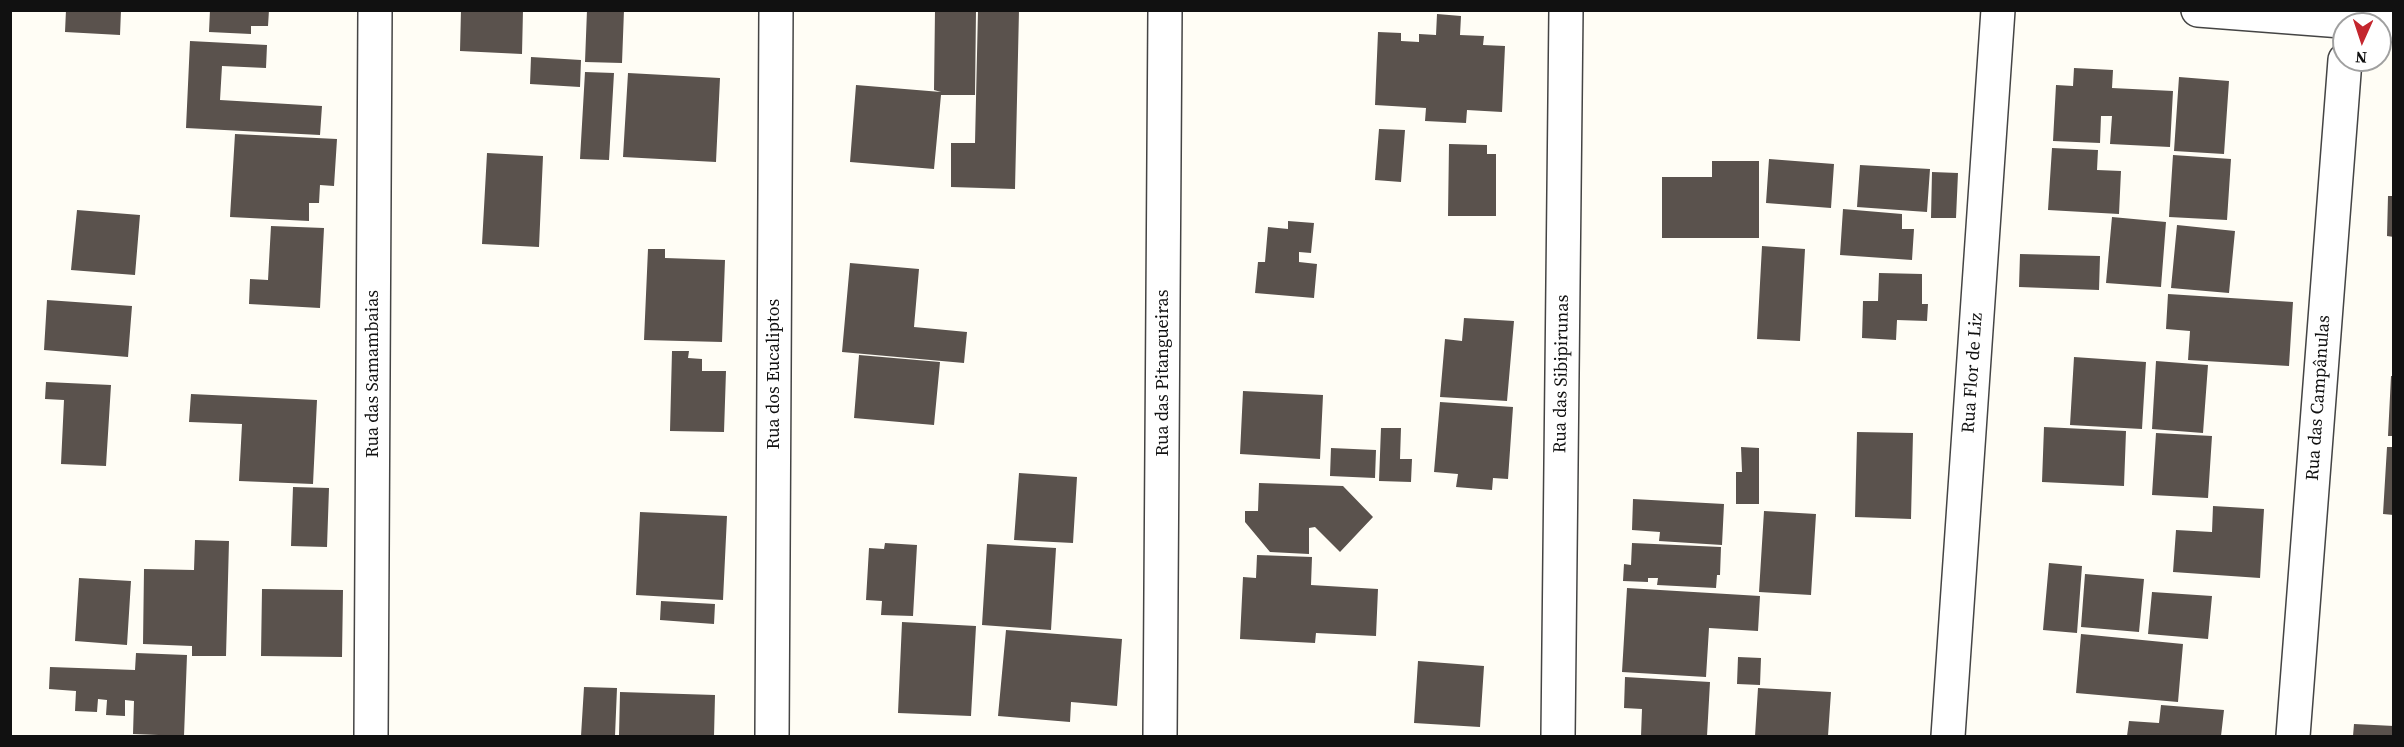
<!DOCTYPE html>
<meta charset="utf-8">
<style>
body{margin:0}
#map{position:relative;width:2404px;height:747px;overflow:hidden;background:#fffdf5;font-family:"Source Serif 4",serif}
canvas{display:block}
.frame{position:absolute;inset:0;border:12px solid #111;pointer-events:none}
.north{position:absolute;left:2332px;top:12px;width:60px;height:60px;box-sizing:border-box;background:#fff;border:2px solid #a0a0a0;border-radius:50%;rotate:183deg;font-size:16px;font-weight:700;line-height:24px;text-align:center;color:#111}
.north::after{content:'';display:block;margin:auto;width:21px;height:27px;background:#c4262e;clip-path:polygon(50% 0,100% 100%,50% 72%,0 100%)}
</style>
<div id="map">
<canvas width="2404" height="747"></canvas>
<div class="frame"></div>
<div class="north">N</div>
</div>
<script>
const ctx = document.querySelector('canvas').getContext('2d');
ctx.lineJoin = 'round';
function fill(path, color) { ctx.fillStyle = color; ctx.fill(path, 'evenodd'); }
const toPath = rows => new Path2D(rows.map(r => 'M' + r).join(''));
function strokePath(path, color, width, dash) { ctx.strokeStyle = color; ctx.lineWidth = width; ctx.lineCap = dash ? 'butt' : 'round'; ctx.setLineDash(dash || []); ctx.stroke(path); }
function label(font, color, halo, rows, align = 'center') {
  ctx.font = font + ' "Source Serif 4",serif'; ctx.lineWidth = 6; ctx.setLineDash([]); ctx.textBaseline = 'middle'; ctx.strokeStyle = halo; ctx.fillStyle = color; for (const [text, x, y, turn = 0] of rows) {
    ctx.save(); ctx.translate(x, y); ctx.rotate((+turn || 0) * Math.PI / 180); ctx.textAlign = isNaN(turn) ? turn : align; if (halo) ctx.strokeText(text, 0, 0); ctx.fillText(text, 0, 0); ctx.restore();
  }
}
fill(toPath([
 [66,10,121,10,120,35,65,32],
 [210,10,269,10,268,26,251,26,251,34,209,32],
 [461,10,523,10,522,54,460,51],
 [587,10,624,10,622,63,585,62],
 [935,10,976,10,975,95,941,95,934,169,850,162,856,85,941,92,934,90],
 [978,10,1019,10,1015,189,951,187,951,143,975,143],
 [1437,14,1461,16,1460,35,1484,36,1483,45,1505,46,1502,112,1467,110,1466,123,1425,121,1426,108,1375,105,1378,32,1401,33,1401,41,1419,42,1419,34,1436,35],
 [190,41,267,45,266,68,222,66,220,100,322,106,320,135,186,128],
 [531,57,581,60,580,87,530,84],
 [2074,68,2113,70,2112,88,2173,91,2170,147,2110,144,2112,116,2101,116,2100,143,2053,141,2056,85,2073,86],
 [585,72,614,73,609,160,580,159],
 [628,73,720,78,716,162,623,157],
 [2179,77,2229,81,2224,154,2174,151],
 [1379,129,1405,130,1401,182,1375,180],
 [235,134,337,139,334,186,320,185,319,203,309,203,309,221,230,217],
 [1449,144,1487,145,1487,154,1496,154,1496,216,1448,216],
 [2052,148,2098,150,2097,170,2121,171,2119,214,2048,210],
 [487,153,543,156,539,247,482,244],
 [2173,155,2231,159,2227,220,2169,217],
 [1769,159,1834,164,1831,208,1766,203],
 [1712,161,1759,161,1759,238,1662,238,1662,177,1712,177],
 [1860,165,1930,169,1927,212,1857,207],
 [1932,172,1958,173,1956,218,1931,218],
 [2388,196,2394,196,2394,237,2387,236],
 [1843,209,1902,214,1902,229,1914,229,1912,260,1840,255],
 [77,210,140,215,135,275,71,270],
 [2112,217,2166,222,2161,287,2106,283],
 [1288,221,1314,223,1311,253,1299,252,1299,262,1317,264,1314,298,1255,293,1258,262,1265,262,1268,227,1288,229],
 [2177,225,2235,231,2229,293,2171,288],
 [271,226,324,228,320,308,249,304,250,279,268,280],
 [1762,246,1805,249,1800,341,1757,339],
 [648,249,665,249,665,258,725,260,722,342,644,340],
 [2020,254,2100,256,2099,290,2019,287],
 [850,263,919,269,914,327,967,332,964,363,842,352],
 [1879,273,1922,274,1922,304,1928,304,1927,321,1897,320,1896,340,1862,338,1863,301,1878,301],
 [2168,294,2293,302,2289,366,2188,360,2190,331,2166,329],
 [47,300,132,306,128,357,44,350],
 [1464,318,1514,321,1507,401,1440,397,1445,339,1462,341],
 [672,351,689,351,688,358,702,359,702,371,726,371,724,432,670,431],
 [859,355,940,362,934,425,854,418],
 [2074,357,2146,362,2142,429,2070,425],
 [2156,361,2208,365,2203,433,2152,429],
 [2391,376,2394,376,2394,436,2388,436],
 [46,382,111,385,106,466,61,464,64,400,45,399],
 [1243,391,1323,395,1320,459,1240,454],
 [191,394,317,400,313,484,239,481,242,424,189,422],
 [1440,402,1513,407,1508,479,1493,478,1492,490,1456,487,1458,474,1434,472],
 [2044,427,2126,431,2124,486,2042,482],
 [1381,428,1401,428,1400,459,1412,459,1411,482,1379,481],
 [1857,432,1913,433,1911,519,1855,517],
 [2156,433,2212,436,2208,498,2152,495],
 [1741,447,1759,448,1759,504,1736,504,1736,472,1742,472],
 [2387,447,2394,447,2394,515,2383,514],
 [1331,448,1376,450,1375,478,1330,476],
 [1019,473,1077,477,1073,543,1014,540],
 [1259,483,1343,486,1373,517,1340,552,1315,527,1309,528,1309,554,1270,552,1245,522,1245,511,1258,511],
 [293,487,329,488,327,547,291,546],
 [1633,499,1724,504,1722,545,1659,541,1660,532,1632,530],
 [2213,506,2264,509,2260,578,2173,572,2176,530,2212,532],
 [1764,511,1816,514,1811,595,1759,592],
 [640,512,727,516,723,600,636,595],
 [195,540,229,541,226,656,192,656,192,646,143,644,144,569,194,570],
 [885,543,917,545,913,616,881,615,882,601,866,600,869,548,884,549],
 [1632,543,1721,547,1720,575,1717,575,1716,588,1657,585,1658,578,1648,578,1648,582,1623,581,1624,564,1631,565],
 [987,544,1056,548,1051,630,982,625],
 [1257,555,1312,557,1311,585,1378,589,1376,636,1316,633,1315,643,1240,639,1243,577,1256,578],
 [2049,563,2082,566,2077,633,2043,630],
 [2085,574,2144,579,2139,632,2081,627],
 [79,578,131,581,127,645,75,641],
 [1627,588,1760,596,1758,631,1709,628,1706,677,1622,672],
 [262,589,343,590,342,657,261,656],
 [2152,592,2212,596,2208,639,2148,634],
 [661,601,715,604,714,624,660,620],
 [902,622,976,626,971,716,898,713],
 [1006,630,1122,639,1117,706,1071,702,1070,722,998,716],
 [2081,634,2183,644,2178,702,2076,693],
 [136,653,187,655,184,736,133,734,134,701,125,700,125,716,106,715,107,700,98,699,97,712,75,711,76,691,49,689,50,667,135,670],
 [1738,657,1761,658,1760,685,1737,684],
 [1418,661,1484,666,1480,727,1414,723],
 [1625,677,1710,682,1707,736,1641,736,1642,709,1624,708],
 [584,687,617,688,615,736,581,736],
 [1758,688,1831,692,1828,736,1755,736],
 [620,692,715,695,714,736,619,736],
 [2161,705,2224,710,2221,736,2127,736,2129,721,2159,723],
 [2354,724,2394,726,2394,736,2353,736]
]), '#5a524d');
const minor = toPath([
 [2198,10,2394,25],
 [371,736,375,10],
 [772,736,776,10],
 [1160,736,1165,10],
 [1558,736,1566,10],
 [1948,736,1998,10],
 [2293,736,2345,60]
]);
strokePath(minor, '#444', 36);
strokePath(minor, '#fff', 33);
label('18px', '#111', '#fff', [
 ["Rua das Pitangueiras",1163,373,-90],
 ["Rua Flor de Liz",1973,373,-86],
 ["Rua das Samambaias",373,374,-90],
 ["Rua dos Eucaliptos",774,374,-90],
 ["Rua das Sibipirunas",1562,374,-89],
 ["Rua das Campânulas",2319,398,-86]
]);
</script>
